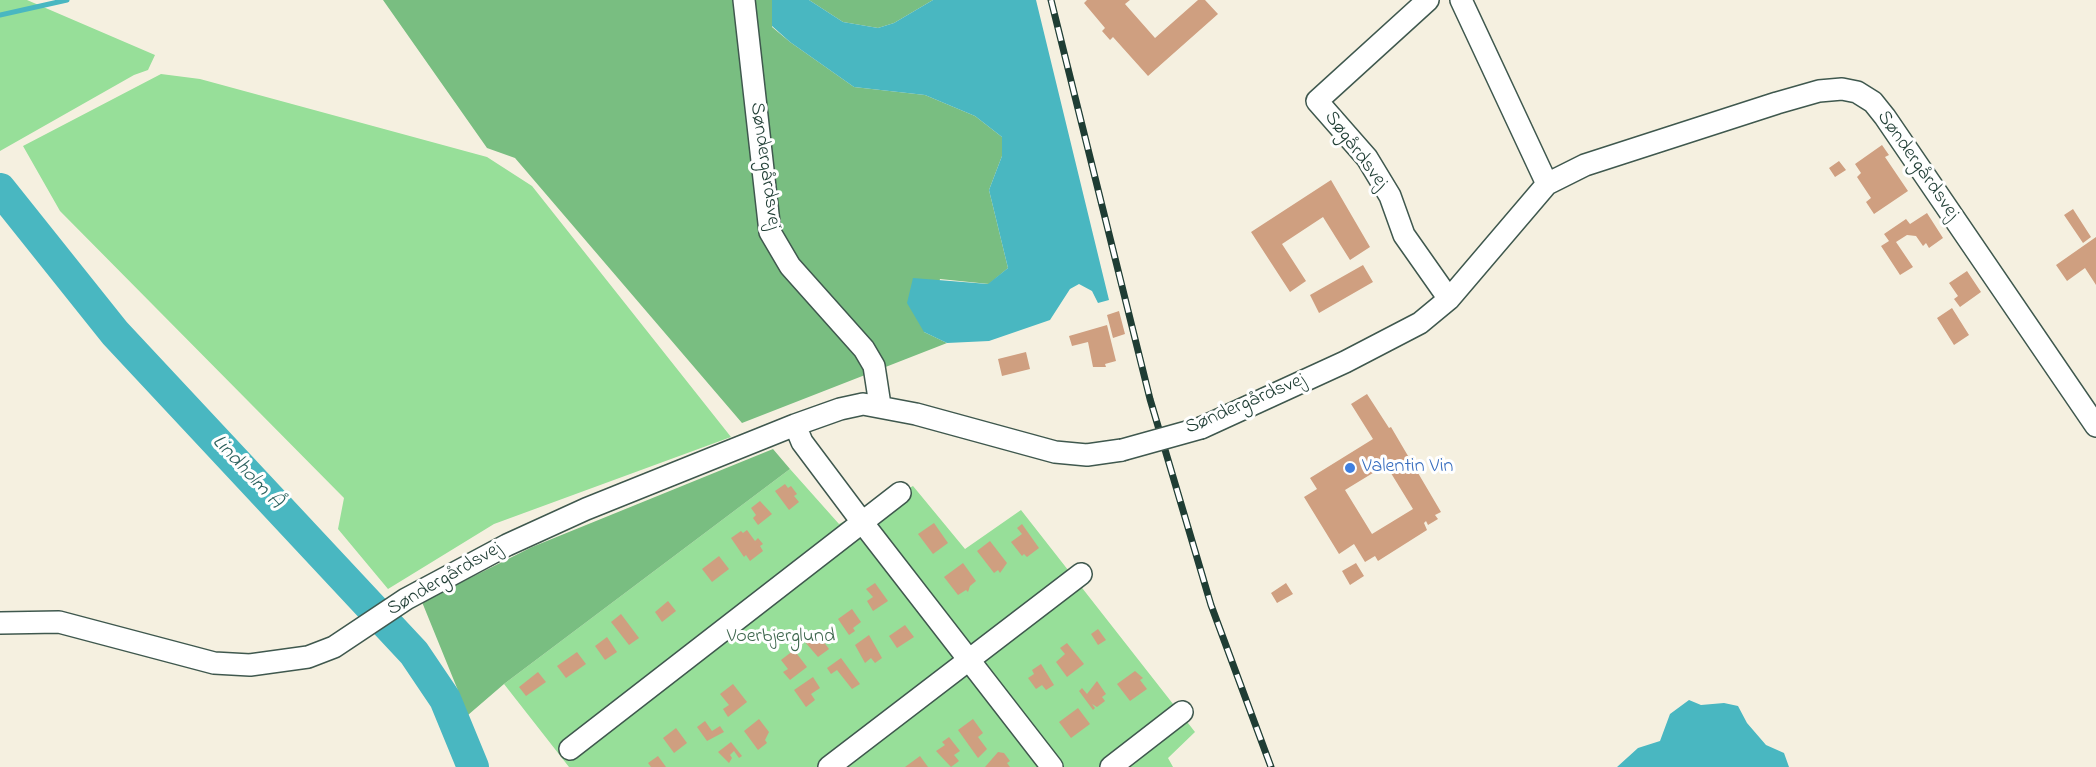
<!DOCTYPE html>
<meta charset="utf-8">
<style>
body{margin:0}
canvas{display:block;background:#f5f0e0}
</style>
<canvas width="2096" height="767"></canvas>
<script>
const ctx = document.querySelector('canvas').getContext('2d');
ctx.lineJoin = 'round';
function fill(path, color) { ctx.fillStyle = color; ctx.fill(path, 'evenodd'); }
const toPath = rows => new Path2D(rows.map(r => 'M' + r).join(''));
function strokePath(path, color, width, dash) { ctx.strokeStyle = color; ctx.lineWidth = width; ctx.lineCap = dash ? 'butt' : 'round'; ctx.setLineDash(dash || []); ctx.stroke(path); }
function label(font, color, halo, rows, align = 'center') {
  ctx.font = font + ' "Indie Flower",sans-serif'; ctx.lineWidth = 6; ctx.setLineDash([]); ctx.textBaseline = 'middle'; ctx.strokeStyle = halo; ctx.fillStyle = color; for (const [text, x, y, turn = 0] of rows) {
    ctx.save(); ctx.translate(x, y); ctx.rotate((+turn || 0) * Math.PI / 180); ctx.textAlign = isNaN(turn) ? turn : align; if (halo) ctx.strokeText(text, 0, 0); ctx.fillText(text, 0, 0); ctx.restore();
  }
}
fill(toPath([
 [0,0,27,0,155,55,148,70,134,75,0,151],
 [161,74,200,79,487,157,532,186,731,437,494,524,388,589,338,529,344,498,60,211,23,146],
 [790,469,839,524,913,486,965,549,1021,510,1195,732,1168,758,1173,767,569,767,504,684]
]), '#97df99');
fill(toPath([
 [383,0,772,0,772,27,790,42,854,87,925,95,975,116,1002,137,1002,156,989,190,1008,268,989,284,940,279,924,332,947,343,742,423,515,158,487,148],
 [809,0,933,0,894,23,878,28,843,22],
 [773,449,790,469,504,684,468,715,422,602,532,547]
]), '#79be81');
fill(toPath([
 [772,0,809,0,843,22,878,28,894,23,933,0,1036,0,1109,300,1098,303,1092,291,1079,284,1070,289,1050,320,989,341,947,343,924,332,907,303,913,278,988,284,1008,268,989,190,1002,156,1002,137,975,116,925,95,854,87,790,42,772,26],
 [1689,700,1701,705,1724,703,1738,706,1747,723,1766,745,1784,753,1789,767,1617,767,1638,748,1660,741,1670,714]
]), '#49b7c1');
strokePath(toPath([
 [0,15,67,0]
]), '#49b7c1', 5);
strokePath(toPath([
 [0,189,115,333,414,653,445,699,473,767]
]), '#49b7c1', 32);
fill(toPath([
 [1087,0,1130,0,1125,4,1155,38,1198,0,1205,0,1218,14,1148,76,1113,37,1110,40,1102,31,1105,28,1084,3],
 [1882,145,1889,155,1885,157,1908,191,1874,214,1866,202,1871,198,1857,177,1861,173,1855,164],
 [1839,161,1846,170,1835,177,1829,168],
 [1331,180,1370,247,1350,260,1323,217,1282,244,1306,281,1290,292,1251,232],
 [2073,209,2091,237,2083,243,2064,215],
 [1927,213,1943,238,1929,248,1926,243,1923,246,1916,236,1907,235,1896,242,1913,267,1900,275,1881,246,1889,241,1884,234,1906,219,1910,224],
 [2096,237,2096,285,2085,268,2067,281,2056,265],
 [1363,265,1373,282,1319,313,1310,295],
 [1967,271,1981,292,1960,307,1954,299,1958,296,1949,283],
 [1952,308,1969,335,1954,345,1937,318],
 [1119,311,1125,334,1113,338,1107,315],
 [1107,325,1116,361,1105,364,1106,367,1093,367,1088,342,1072,346,1069,336],
 [1026,352,1030,369,1002,376,998,359],
 [1367,394,1389,428,1391,427,1441,512,1435,515,1438,519,1428,525,1426,521,1424,523,1427,530,1378,561,1375,556,1365,562,1354,544,1339,554,1304,497,1317,489,1310,478,1373,439,1351,404],
 [1386,465,1413,509,1372,534,1345,490],
 [785,484,788,488,791,486,797,494,794,496,799,502,789,510,775,491],
 [760,501,772,514,758,525,753,518,756,515,751,508],
 [934,523,948,543,933,554,918,534],
 [1022,524,1039,548,1027,557,1024,554,1022,556,1011,542,1022,534,1017,528],
 [747,530,755,541,758,538,763,544,760,546,763,551,750,561,746,555,744,557,731,538,741,531,743,533],
 [990,541,1007,563,1000,573,998,570,994,573,977,551],
 [719,556,729,569,712,582,702,569],
 [963,563,976,581,970,586,968,592,966,590,958,595,944,577],
 [1356,563,1364,576,1350,585,1342,571],
 [875,583,888,601,873,611,867,601,873,597,866,589],
 [1286,583,1293,594,1277,603,1271,593],
 [668,601,676,611,662,622,655,612],
 [852,609,861,622,853,628,855,631,849,635,838,619],
 [621,614,639,638,629,645,611,622],
 [905,625,914,637,897,648,889,636],
 [1098,629,1106,640,1098,645,1091,634],
 [817,633,829,649,818,657,805,642],
 [869,635,882,658,875,663,871,658,865,663,855,645],
 [607,637,617,652,605,660,595,646],
 [1067,643,1084,664,1067,677,1056,662,1065,654,1060,648],
 [794,650,807,667,790,680,783,672,788,669,781,660],
 [577,652,586,664,566,678,557,666],
 [841,658,860,684,852,689,837,670,831,674,827,668],
 [1041,664,1054,685,1046,690,1042,685,1036,689,1028,678,1034,674,1032,670],
 [1135,671,1143,678,1140,680,1147,689,1130,701,1117,684],
 [538,672,546,682,526,696,519,687],
 [813,677,820,688,811,694,815,700,806,707,794,690],
 [1097,681,1106,694,1102,697,1105,701,1097,707,1092,704,1095,708,1093,710,1079,691,1082,688,1087,694],
 [733,684,747,702,728,717,723,709,729,705,720,694],
 [1078,708,1090,724,1071,738,1059,722],
 [759,719,769,732,765,740,767,743,758,750,744,731],
 [973,719,983,733,978,737,987,749,978,758,958,730],
 [705,721,712,731,720,726,724,732,707,741,697,727],
 [676,728,687,743,674,753,663,738],
 [949,737,960,751,954,755,959,761,951,767,936,751,945,745,942,742],
 [731,742,742,756,739,758,734,751,730,755,732,758,729,763,718,752],
 [998,752,1004,753,1010,761,1007,763,1010,767,985,767],
 [658,756,666,767,651,767,648,763],
 [920,756,928,767,905,767]
]), '#cf9f80');
const minor = toPath([
 [744,0,770,232,790,266,864,349,874,366,880,405],
 [1428,0,1317,101,1367,158,1390,196,1404,235,1449,299],
 [1461,0,1547,184],
 [795,425,802,442,862,522,1052,767],
 [1201,428,1345,362,1420,323,1449,299,1547,184,1585,165,1777,103,1819,91,1842,89,1857,92,1873,102,1885,117,2096,426],
 [0,623,59,622,214,663,250,665,308,657,334,647,406,599,507,545,586,509,795,425,840,409,863,404,916,414,1055,452,1087,455,1122,450],
 [570,749,900,493],
 [829,767,1081,574],
 [1111,767,1182,712]
]);
strokePath(minor, '#3f584e', 24);
strokePath(minor, '#fff', 21);
const rail = toPath([
 [1051,0,1150,399,1211,605,1271,767]
]);
strokePath(rail, '#1f3d34', 7);
strokePath(rail, '#fff', 4.5, [14]);
const minorBridge = toPath([
 [1122,450,1201,428]
]);
strokePath(minorBridge, '#3f584e', 24, []);
strokePath(minorBridge, '#fff', 21);
for (const [x, y, r, color] of [
 [1350,468,6,"#3f7fe0"]
]) { const dot = new Path2D(); dot.arc(x, y, r, 0, 2 * Math.PI); ctx.fillStyle = color; ctx.fill(dot); strokePath(dot, '#fff', 2); }
label('20px', '#1f3d34', '#fff', [
 ["Søgårdsvej",1355,151,53],
 ["Søndergårdsvej",764,166,82],
 ["Søndergårdsvej",1917,166,55],
 ["Søndergårdsvej",1246,405,-23],
 ["Søndergårdsvej",445,580,-30]
]);
label('20px', '#366cbe', '#fff', [
 ["Valentin Vin",1362,468]
], 'left');
label('20px', '#3d664d', '#fff', [
 ["Voerbjerglund",781,638]
]);
label('italic 21px', '#2c625e', '#fff', [
 ["Lindholm Å",246,473,47]
]);
</script>
